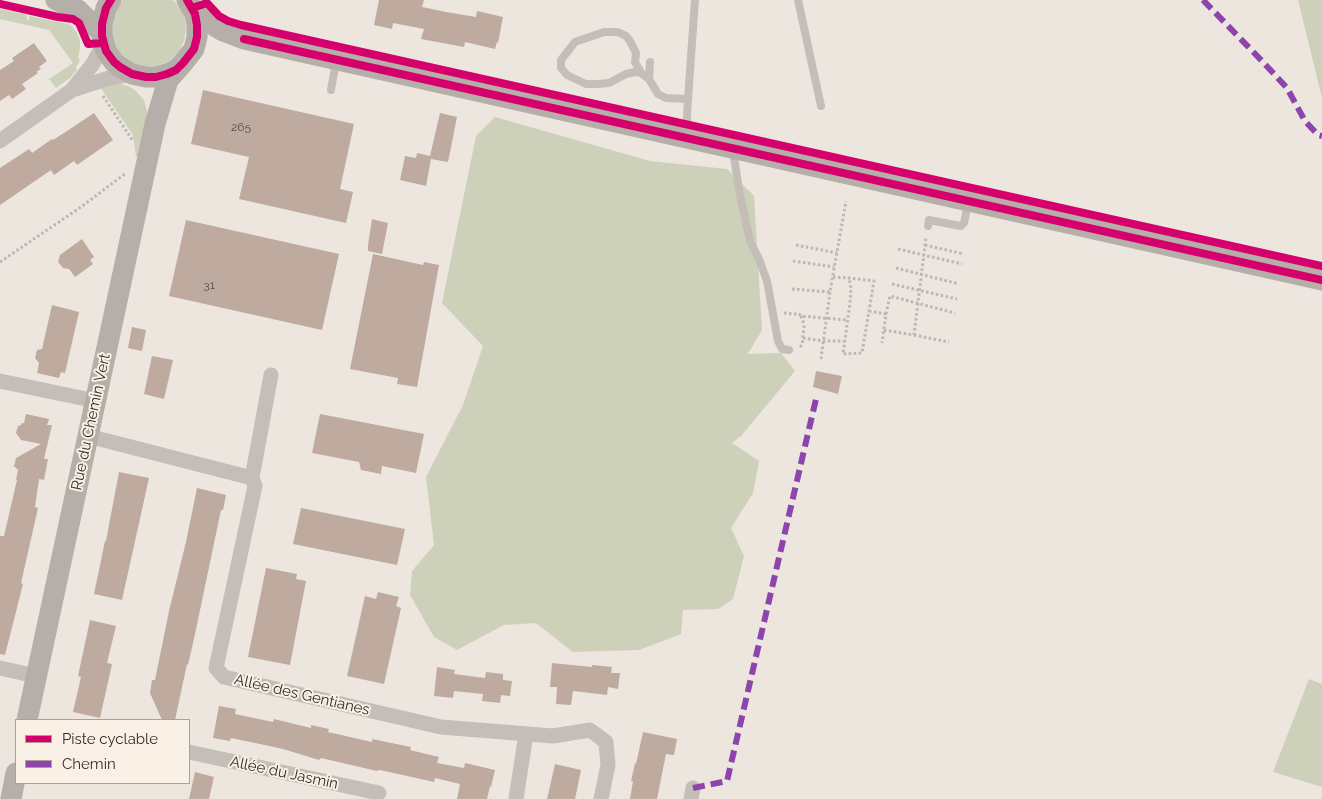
<!DOCTYPE html>
<meta charset="utf-8">
<style>
body{margin:0}
#map{position:relative;width:1322px;height:799px;overflow:hidden;background:#ece6df;font-family:Raleway,sans-serif}
canvas{display:block}
.legend{position:absolute;left:15px;top:719px;width:175px;height:65px;box-sizing:border-box;background:#f9f0e6;border:1px solid #aba19a;margin:0;padding:6px 9px;list-style:none;font-size:15px;color:#352b27}
.legend li{display:flex;align-items:center;gap:10px;height:25px}
.legend b{width:25px;border:1px solid #aba19a}
</style>
<div id="map">
<canvas width="1322" height="799"></canvas>
<ul class="legend">
<li><b style="height:6px;background:#d6006c"></b>Piste cyclable</li>
<li><b style="height:6px;background:#8e44ad"></b>Chemin</li>
</ul>
</div>
<script>
const ctx = document.querySelector('canvas').getContext('2d');
ctx.lineJoin = 'round';
function fill(path, color) { ctx.fillStyle = color; ctx.fill(path, 'evenodd'); }
const toPath = rows => new Path2D(rows.map(r => 'M' + r).join(''));
function strokePath(path, color, width, dash) { ctx.strokeStyle = color; ctx.lineWidth = width; ctx.lineCap = dash ? 'butt' : 'round'; ctx.setLineDash(dash || []); ctx.stroke(path); }
function label(font, color, halo, rows, align = 'center') {
  ctx.font = font + ' Raleway,sans-serif'; ctx.lineWidth = 4; ctx.setLineDash([]); ctx.textBaseline = 'middle'; ctx.strokeStyle = halo; ctx.fillStyle = color; for (const [text, x, y, turn = 0] of rows) {
    ctx.save(); ctx.translate(x, y); ctx.rotate((+turn || 0) * Math.PI / 180); ctx.textAlign = isNaN(turn) ? turn : align; if (halo) ctx.strokeText(text, 0, 0); ctx.fillText(text, 0, 0); ctx.restore();
  }
}
fill(toPath([
 [123,0,172,0,176,3,184,15,186,28,184,41,178,53,168,62,156,66,143,67,130,63,119,55,112,43,111,20,115,10],
 [1298,0,1322,0,1322,98],
 [0,9,27,15,27,20,29,20,29,16,68,24,72,26,77,33,80,41,80,48,78,58,80,60,76,67,77,70,70,78,56,88,49,79,73,63,49,30,0,19],
 [112,83,121,84,130,87,136,91,144,100,147,111,147,123,140,156,136,156,133,135,100,87],
 [495,117,650,161,727,169,754,196,762,330,748,354,781,353,795,371,741,436,732,443,759,461,753,493,731,528,744,556,733,599,718,609,683,610,681,634,639,650,573,652,536,623,504,625,457,650,434,637,410,595,412,571,434,545,426,477,463,405,483,346,442,303,476,136],
 [1309,679,1322,684,1322,787,1273,772]
]), '#cdd1b9');
fill(toPath([
 [379,0,424,0,422,7,446,12,476,17,477,11,503,17,498,43,497,42,495,49,465,42,464,47,421,39,424,29,393,23,392,29,374,25],
 [34,43,47,61,39,67,41,69,36,72,38,73,22,84,26,89,12,99,9,95,0,101,0,70,14,61,12,58],
 [203,90,354,124,340,189,353,192,346,223,239,199,249,157,191,144],
 [94,113,113,140,77,165,74,161,54,175,51,170,0,205,0,168,29,149,32,153,52,139,53,140,67,131],
 [440,113,457,117,448,162,431,159,426,186,400,180,405,156,416,158,417,153,430,156],
 [372,219,388,223,382,254,368,251,368,245],
 [186,220,339,254,322,330,169,296],
 [82,239,94,257,90,260,93,264,75,277,69,269,63,268,58,262,60,255],
 [373,254,423,265,424,262,439,265,417,387,397,384,398,378,350,369],
 [52,305,79,312,65,373,61,372,59,378,37,373,39,363,35,358,37,350,42,349],
 [132,327,146,330,142,351,128,348],
 [152,356,173,360,164,399,144,394],
 [816,371,842,376,838,394,813,387],
 [26,414,49,419,47,425,52,425,44,459,48,459,44,480,39,479,35,507,38,508,21,583,23,584,5,655,0,654,0,536,4,536,17,480,16,480,18,470,14,466,16,458,41,444,21,440,16,433,18,426,21,425,22,423,24,423],
 [320,414,424,434,416,473,382,466,381,474,361,470,359,462,312,453],
 [119,472,149,478,122,600,94,594,105,541,106,541],
 [197,488,226,495,223,510,221,510,195,634,188,665,187,664,175,720,162,720,150,693,152,680,155,680,169,611,186,542],
 [301,508,405,529,397,565,293,544],
 [266,568,297,574,296,579,306,581,290,665,248,657],
 [378,592,399,597,396,606,401,608,384,684,347,676,365,596,376,599],
 [90,620,116,626,107,663,112,664,100,718,73,712,81,677,78,676],
 [552,663,592,667,592,665,612,667,611,673,620,673,618,689,608,687,607,695,573,691,571,705,556,704,557,687,550,687],
 [437,667,455,670,454,674,485,678,486,672,503,674,503,680,512,681,510,696,501,695,500,703,482,701,483,694,454,691,453,698,434,696],
 [219,706,236,709,235,714,273,722,274,719,311,728,311,725,329,729,328,732,372,742,372,739,411,747,410,750,439,757,437,763,464,768,465,763,495,770,491,787,490,786,487,799,457,799,460,784,435,778,434,782,380,770,377,771,321,758,319,760,283,749,260,744,231,738,230,741,213,738],
 [643,732,677,739,674,755,666,754,657,799,630,799,633,781,631,781,635,763,636,764],
 [555,764,581,770,575,799,547,799],
 [195,772,214,777,209,799,189,799]
]), '#bfaaa0');
strokePath(toPath([
 [103,96,133,141],
 [796,245,837,253],
 [925,245,964,254],
 [898,249,962,264],
 [793,261,834,267],
 [0,262,81,207,126,173],
 [896,268,959,284],
 [833,277,849,278,874,281,862,353,843,354,850,303,851,288,849,278],
 [892,284,957,299],
 [792,289,830,292,846,201],
 [869,311,886,314,882,343],
 [784,313,795,314,799,314,801,316,847,320],
 [886,314,890,296,955,313],
 [884,330,914,335,926,237],
 [914,335,949,342],
 [803,338,823,341,844,341],
 [800,347,802,345,804,327,803,321,801,316],
 [821,359,830,292]
]), '#bdb6b1', 3, [2.5, 2.5]);
strokePath(toPath([
 [798,0,821,106],
 [650,62,649,79,658,94,666,98,688,99],
 [641,73,635,72,626,74,609,83,598,84,586,84,567,75,561,68,561,60,575,42,604,32,618,32,626,36,630,41,636,53,635,62,641,73,649,79],
 [331,90,336,62],
 [686,135,688,99,695,0],
 [733,150,739,190,750,241,759,259,767,281,778,341,782,349,789,350],
 [928,226,929,220,961,226,964,223,968,203]
]), '#c5beb8', 8);
strokePath(toPath([
 [72,90,92,65,104,44],
 [0,141,72,90,109,78,132,74],
 [0,381,96,401],
 [88,436,252,478,255,486,216,668,224,677,441,727,553,736,590,730,606,742,608,765,601,799],
 [252,478,271,375],
 [0,668,36,676],
 [189,752,379,793],
 [516,799,526,734],
 [691,799,693,788]
]), '#c5beb8', 15);
strokePath(toPath([
 [56,0,78,10,101,32],
 [111,0,106,8,102,24,102,36,106,51,114,62,120,67,132,74,146,77,156,77,167,74,176,70,183,63,194,49,197,37,197,25,195,14,187,0],
 [195,14,223,31,244,39,1322,280],
 [27,720,155,124,168,80,183,63],
 [11,799,16,773]
]), '#b5aea9', 21);
strokePath(toPath([
 [1203,0,1262,61,1287,88,1305,121,1318,135,1322,136],
 [693,788,727,781,816,399]
]), '#8e44ad', 6, [12, 6]);
strokePath(toPath([
 [111,0,106,8,102,24,102,36,106,51,114,62,120,67,132,74,146,77,156,77,167,74,176,70,183,63,194,49,197,37,197,25,195,14,187,0],
 [0,4,58,17,73,19,79,23,88,44,103,43],
 [192,8,207,3,219,16,228,21,241,25,1322,266],
 [244,39,1322,280]
]), '#d6006c', 8);
label('12px', '#584b45', null, [
 ["265",241,127],
 ["31",209,285]
]);
label('15px', '#352b27', '#f9f0e6', [
 ["Rue du Chemin Vert",91,422,-78],
 ["Allée des Gentianes",302,695,13],
 ["Allée du Jasmin",284,773,12]
]);
</script>
